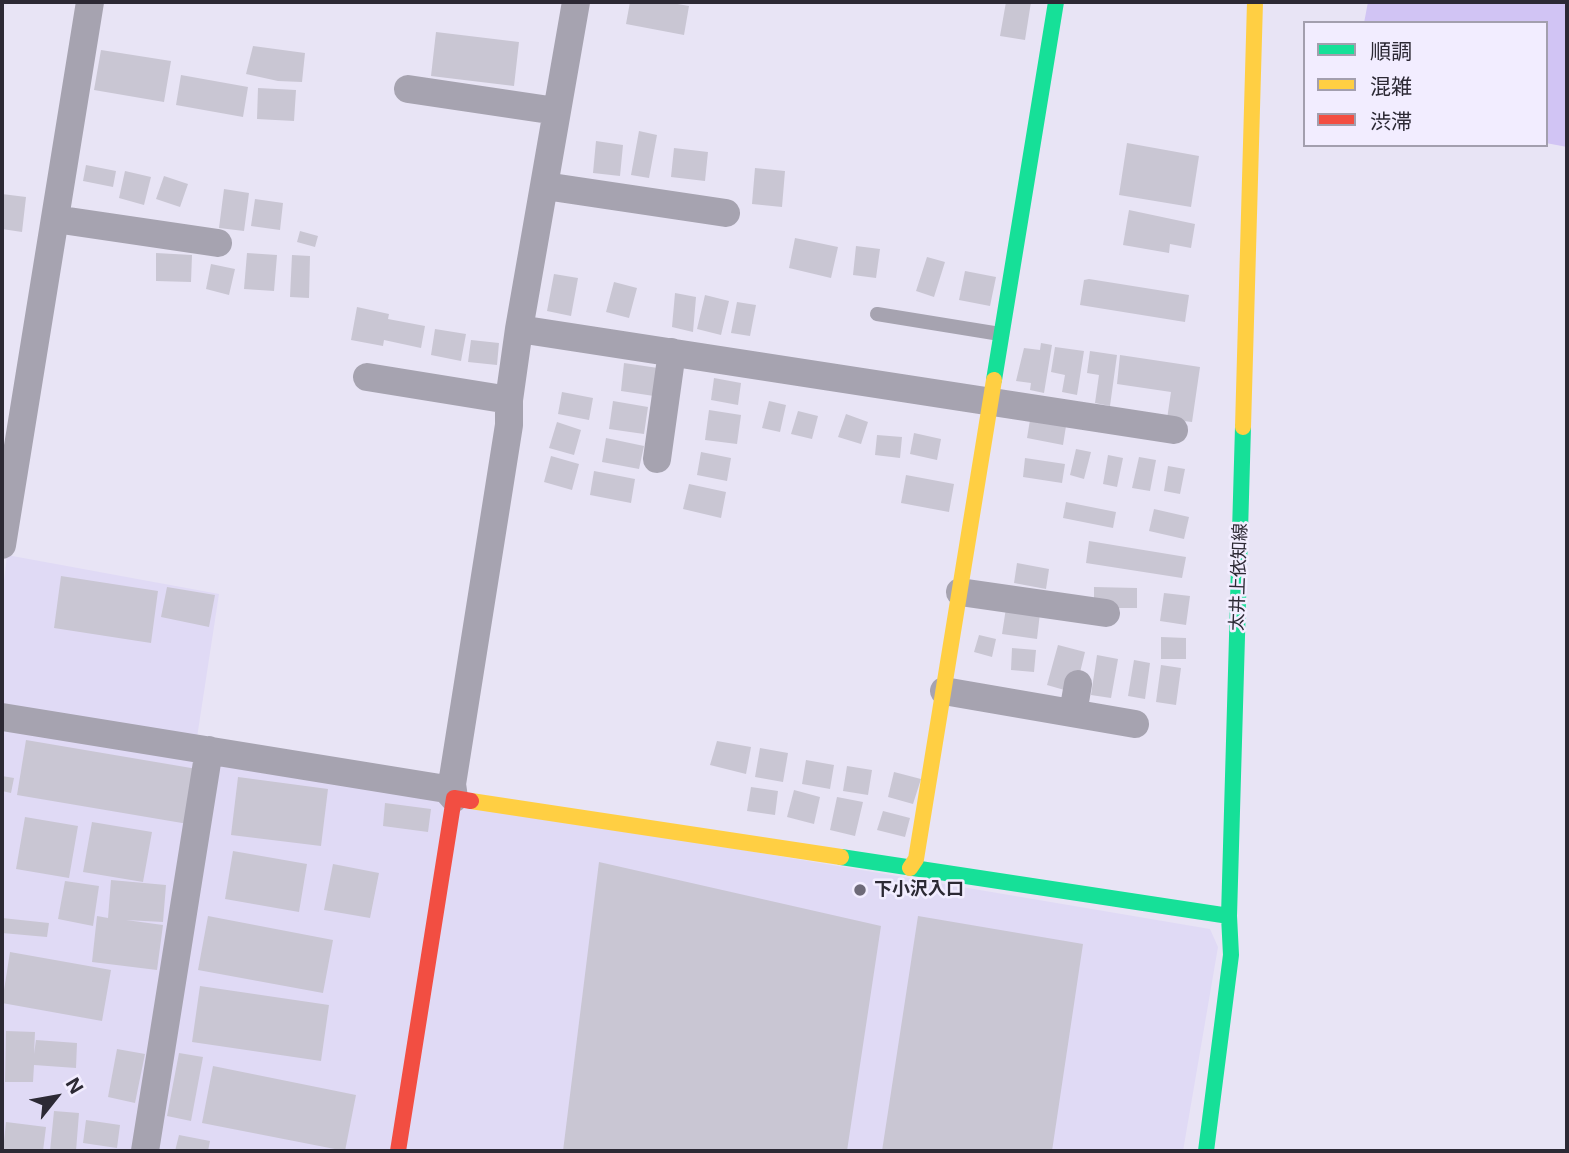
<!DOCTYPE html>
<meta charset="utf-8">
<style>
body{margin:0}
#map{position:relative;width:1569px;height:1153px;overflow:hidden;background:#e8e4f5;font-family:Inter,"Noto Sans JP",sans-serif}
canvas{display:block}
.frame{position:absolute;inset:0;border:4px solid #2c2934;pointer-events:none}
.legend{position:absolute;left:1303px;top:21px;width:245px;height:126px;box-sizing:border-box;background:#f2edff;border:2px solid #a39fae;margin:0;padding:9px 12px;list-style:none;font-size:21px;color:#2c2934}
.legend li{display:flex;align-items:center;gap:14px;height:35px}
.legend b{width:35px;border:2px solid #a39fae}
.north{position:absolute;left:21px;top:1062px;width:70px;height:70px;-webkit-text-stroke:5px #f2edff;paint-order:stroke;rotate:59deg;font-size:19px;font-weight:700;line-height:28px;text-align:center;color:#2c2934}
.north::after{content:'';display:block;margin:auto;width:24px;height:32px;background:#2c2934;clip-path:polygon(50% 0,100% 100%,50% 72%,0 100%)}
</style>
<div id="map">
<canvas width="1569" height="1153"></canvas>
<div class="frame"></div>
<ul class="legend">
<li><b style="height:9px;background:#16e098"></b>順調</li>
<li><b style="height:9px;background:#ffcf43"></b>混雑</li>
<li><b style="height:9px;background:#f24e42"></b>渋滞</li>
</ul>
<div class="north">N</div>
</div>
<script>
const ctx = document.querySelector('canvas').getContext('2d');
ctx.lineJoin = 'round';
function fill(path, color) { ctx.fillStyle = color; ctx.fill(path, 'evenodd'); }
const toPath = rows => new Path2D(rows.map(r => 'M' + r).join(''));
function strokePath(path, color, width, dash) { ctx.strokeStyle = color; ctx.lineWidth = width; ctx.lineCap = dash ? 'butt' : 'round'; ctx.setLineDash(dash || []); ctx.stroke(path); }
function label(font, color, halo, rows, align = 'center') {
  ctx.font = font + ' Inter,"Noto Sans JP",sans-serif'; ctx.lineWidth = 5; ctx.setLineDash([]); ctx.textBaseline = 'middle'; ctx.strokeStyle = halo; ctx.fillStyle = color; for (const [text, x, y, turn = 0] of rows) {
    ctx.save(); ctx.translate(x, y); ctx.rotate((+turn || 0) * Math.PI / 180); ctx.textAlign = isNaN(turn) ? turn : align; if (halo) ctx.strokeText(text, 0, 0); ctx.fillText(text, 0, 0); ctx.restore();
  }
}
fill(toPath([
 [7,555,219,594,194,757,1210,929,1218,947,1183,1151,2,1151,2,598]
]), '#e0daf5');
fill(toPath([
 [1368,2,1567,2,1567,147,1546,143,1546,23,1364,23]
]), '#d1c4f4');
fill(toPath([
 [630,2,666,2,689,6,684,35,626,24],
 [1006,2,1031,2,1025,40,1000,36],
 [436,32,519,42,514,86,431,76],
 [253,46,305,53,302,82,278,81,246,74],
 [101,50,171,61,164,102,94,90],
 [181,75,248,87,243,117,176,105],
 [258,88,296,90,294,121,257,119],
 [639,131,657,135,649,178,631,175],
 [596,141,623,145,620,176,593,173],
 [1127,143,1199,156,1191,207,1119,195],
 [674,148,708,152,705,181,671,177],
 [86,165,116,171,113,187,83,181],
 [755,168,785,171,782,207,752,204],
 [125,171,151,177,144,205,119,198],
 [164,176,188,184,180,207,156,199],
 [224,189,249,193,244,231,219,228],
 [2,194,26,197,22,232,2,229],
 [255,199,283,203,280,230,251,226],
 [1129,210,1195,224,1191,248,1170,244,1169,253,1123,245],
 [300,231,318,236,315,247,297,242],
 [795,238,838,247,831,278,789,268],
 [856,246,880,249,876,278,853,275],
 [156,253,192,255,191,282,156,281],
 [247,253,277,255,274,291,244,289],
 [292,255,310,256,309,298,290,297],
 [927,257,945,262,934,297,916,291],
 [211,264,235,269,229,295,206,289],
 [965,271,996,277,990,306,959,300],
 [554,274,578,278,571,316,547,311],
 [1089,279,1189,295,1185,322,1080,305,1084,280],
 [614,282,637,288,629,318,606,312],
 [675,293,696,297,693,332,672,327],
 [705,295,729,301,721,335,697,329],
 [737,302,756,305,750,336,731,333],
 [357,307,389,314,388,319,425,326,421,348,384,340,383,346,351,340],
 [435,329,466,334,461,361,431,355],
 [471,340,499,343,497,365,468,362],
 [1041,343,1052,345,1044,393,1030,390,1031,383,1016,381,1024,348,1040,350],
 [1055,347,1084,351,1077,395,1062,392,1065,375,1051,372],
 [1090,351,1117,355,1110,406,1095,403,1099,375,1087,373],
 [1120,355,1200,367,1192,422,1167,419,1171,392,1117,384],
 [624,363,658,368,654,396,621,391],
 [714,378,741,383,738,405,711,400],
 [562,392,593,398,589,420,558,414],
 [613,401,648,407,644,434,609,429],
 [769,401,786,405,780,432,762,428],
 [709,410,741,415,737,444,705,440],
 [798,411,818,416,812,439,791,434],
 [846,414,868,422,861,444,838,437],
 [1030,420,1066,426,1063,445,1027,438],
 [557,422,581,430,574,455,549,448],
 [914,433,941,439,937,460,910,454],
 [877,435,902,437,900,458,875,455],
 [606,438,644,446,639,469,602,462],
 [1076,449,1091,452,1084,479,1070,475],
 [701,452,731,458,727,481,697,475],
 [1108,455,1123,458,1117,487,1103,484],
 [551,456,579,464,572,490,544,482],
 [1139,457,1156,460,1150,491,1132,488],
 [1025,458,1065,464,1062,483,1023,477],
 [1168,466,1185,469,1180,494,1164,491],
 [594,471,635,479,631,503,590,495],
 [906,475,954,484,949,512,901,503],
 [689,484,726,492,721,518,683,509],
 [1066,502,1116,512,1113,528,1063,518],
 [1154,509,1189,517,1184,539,1149,531],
 [1089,541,1186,557,1182,578,1086,563],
 [1017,563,1049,569,1046,589,1014,583],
 [61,576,158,591,151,643,54,628],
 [167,587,215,595,209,627,161,617],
 [1094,587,1137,588,1137,608,1094,608],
 [1164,593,1190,596,1186,625,1160,621],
 [1006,608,1040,613,1037,639,1002,634],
 [979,635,996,639,992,657,974,652],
 [1161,637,1186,638,1186,659,1161,659],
 [1058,645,1085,652,1075,693,1047,685],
 [1012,648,1036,650,1034,672,1011,670],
 [1097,655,1118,659,1111,698,1091,695],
 [1134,660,1150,663,1145,699,1128,696],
 [1161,665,1181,668,1176,705,1156,702],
 [26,740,197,769,188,824,17,795],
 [717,741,751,747,746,774,710,765],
 [760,748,788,753,783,782,755,777],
 [806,760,834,765,830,789,802,784],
 [847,766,872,770,868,795,843,791],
 [894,772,921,779,913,804,888,797],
 [2,776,14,778,11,793,2,791],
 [238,777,328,789,321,846,231,835],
 [751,787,778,791,775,815,747,811],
 [794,790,820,797,814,824,787,817],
 [837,797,863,802,855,836,830,830],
 [385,803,431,809,428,832,383,826],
 [883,811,910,818,905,837,877,830],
 [25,817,78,826,69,878,16,869],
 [92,822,152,832,143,882,83,872],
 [233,851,307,864,299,912,225,899],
 [599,862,881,926,847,1151,563,1151],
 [333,864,379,873,370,918,324,910],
 [111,880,166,885,163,922,126,920,163,925,157,970,92,962,97,916,108,918],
 [65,881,99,886,93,926,58,919],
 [208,916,333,940,323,993,198,970],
 [918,916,1083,944,1052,1151,882,1151],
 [2,918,49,923,47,937,2,933],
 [10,952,111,970,102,1021,2,1003],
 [200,986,329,1005,321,1061,192,1042],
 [6,1031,35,1032,34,1054,36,1040,77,1043,76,1068,34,1065,33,1082,5,1082],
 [117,1049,145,1054,135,1103,108,1097],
 [179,1053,203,1057,191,1121,167,1116],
 [213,1066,356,1095,345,1151,202,1123],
 [54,1111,79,1113,76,1151,50,1151],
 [86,1120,120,1125,117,1148,83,1143],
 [6,1122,46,1127,43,1151,3,1151],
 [179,1135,210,1141,208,1151,175,1151]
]), '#c9c6d3');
strokePath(toPath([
 [877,314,1000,334]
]), '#a6a3b0', 14);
strokePath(toPath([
 [408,89,556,111],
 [545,186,726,213],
 [55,219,218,243],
 [519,329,1174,430],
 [367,377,509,400],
 [657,459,672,352],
 [2,545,90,2],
 [960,592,1106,613],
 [944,691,1135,724],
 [1073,713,1078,684],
 [2,717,446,789,454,798],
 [454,798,452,784,509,425,509,400,519,329,576,2],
 [145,1151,209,750]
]), '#a6a3b0', 28);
strokePath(toPath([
 [994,380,1056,2],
 [841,857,1229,916],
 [1206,1151,1231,955,1229,916,1243,427]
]), '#16e098', 16);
strokePath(toPath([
 [1243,427,1255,2],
 [471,801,841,857],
 [910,868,916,859,994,380]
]), '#ffcf43', 16);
strokePath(toPath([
 [398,1151,454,798,471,801]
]), '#f24e42', 16);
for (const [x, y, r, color] of [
 [860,890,7,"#6e6a78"]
]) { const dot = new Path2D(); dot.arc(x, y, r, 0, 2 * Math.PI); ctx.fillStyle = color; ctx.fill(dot); strokePath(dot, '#f2edff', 2.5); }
label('18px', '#2c2934', '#f2edff', [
 ["太井上依知線",1239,577,-88]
]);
label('bold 18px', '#2c2934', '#f2edff', [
 ["下小沢入口",874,890]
], 'left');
</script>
